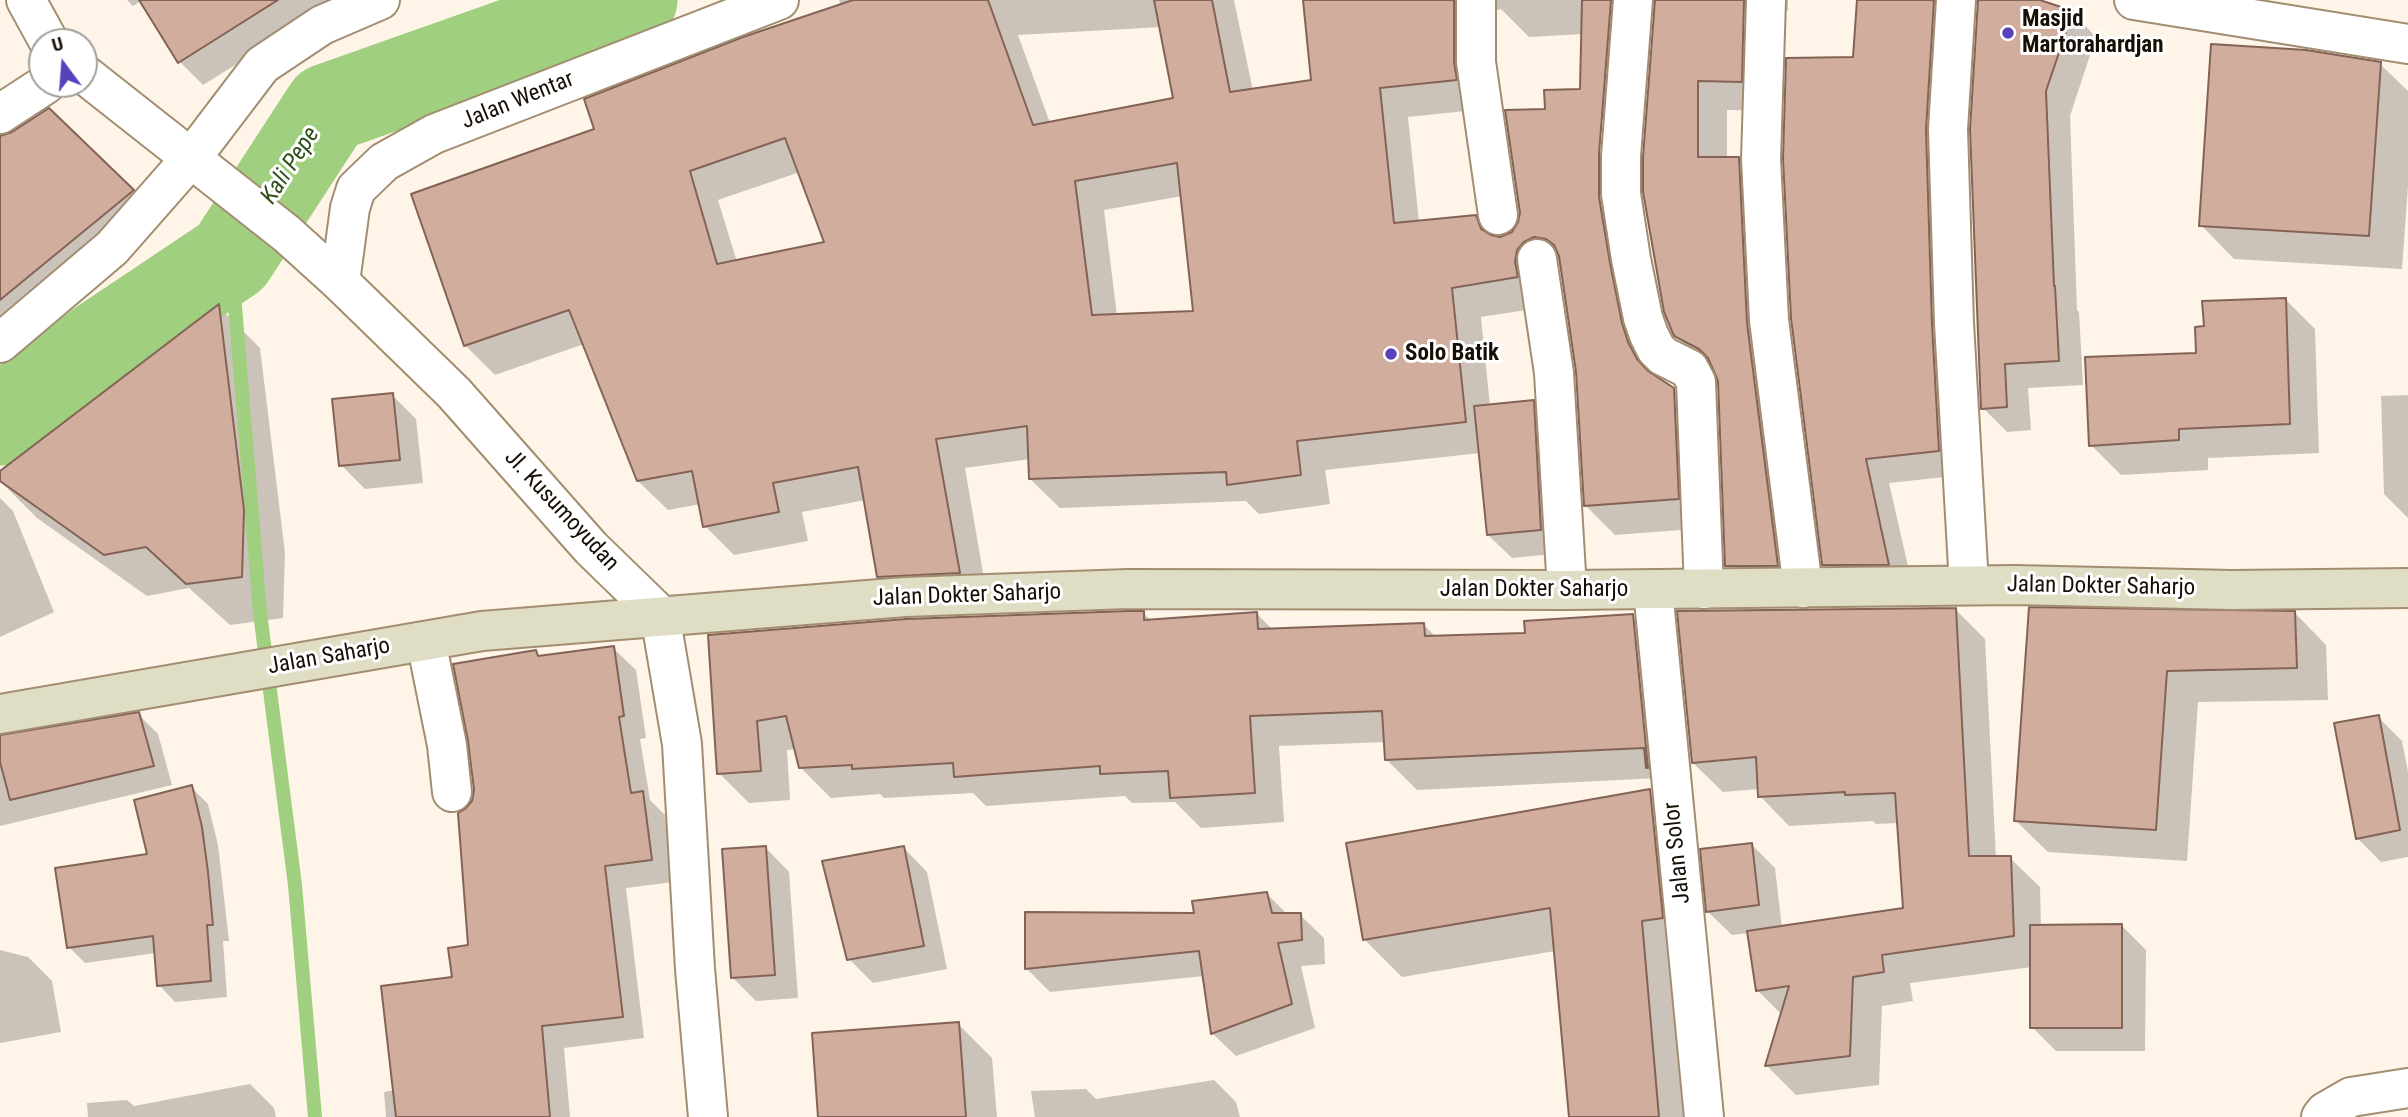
<!DOCTYPE html>
<style>
body{margin:0}
#map{position:relative;width:2408px;height:1117px;overflow:hidden;background:#fef4e8;font-family:"Roboto Condensed",sans-serif}
canvas{display:block}
.north{position:absolute;left:28px;top:28px;width:70px;height:70px;box-sizing:border-box;background:#fff;border:2px solid #a29f9b;border-radius:50%;rotate:344deg;font-size:19px;font-weight:700;line-height:28px;text-align:center;color:#170f05}
.north::after{content:'';display:block;margin:auto;width:24px;height:32px;background:#5742ba;clip-path:polygon(50% 0,100% 100%,50% 72%,0 100%)}
</style>
<div id="map">
<canvas width="2408" height="1117"></canvas>
<div class="north">U</div>
</div>
<script>
const ctx = document.querySelector('canvas').getContext('2d');
ctx.lineJoin = 'round';
function fill(path, color) { ctx.fillStyle = color; ctx.fill(path, 'evenodd'); }
const toPath = rows => new Path2D(rows.map(r => 'M' + r).join(''));
function strokePath(path, color, width, dash) { ctx.strokeStyle = color; ctx.lineWidth = width; ctx.lineCap = dash ? 'butt' : 'round'; ctx.setLineDash(dash || []); ctx.stroke(path); }
function label(font, color, halo, rows, align = 'center') {
  ctx.font = font + ' "Roboto Condensed",sans-serif'; ctx.lineWidth = 6; ctx.setLineDash([]); ctx.textBaseline = 'middle'; ctx.strokeStyle = halo; ctx.fillStyle = color; for (const [text, x, y, turn = 0] of rows) {
    ctx.save(); ctx.translate(x, y); ctx.rotate((+turn || 0) * Math.PI / 180); ctx.textAlign = isNaN(turn) ? turn : align; if (halo) ctx.strokeText(text, 0, 0); ctx.fillText(text, 0, 0); ctx.restore();
  }
}
fill(toPath([
 [127,0,349,0,306,21,203,85,180,62,141,1,133,6],
 [839,0,1234,0,1253,91,1313,82,1305,0,1788,0,1788,10,1777,18,1770,111,1727,110,1727,159,1738,159,1768,188,1807,595,1756,595,1727,566,1719,380,1716,371,1708,367,1677,337,1656,9,1644,18,1628,185,1657,374,1662,382,1673,389,1703,419,1707,528,1615,535,1586,506,1578,372,1562,267,1554,271,1546,307,1481,317,1490,406,1533,402,1557,425,1564,553,1512,558,1488,535,1480,453,1325,470,1330,504,1259,514,1246,501,1060,508,1030,479,1030,459,965,468,988,602,909,606,879,576,866,500,802,512,808,541,734,555,705,526,701,504,668,510,638,481,584,344,495,375,465,345,596,130,841,6],
 [1501,9,1529,37,1583,34,1581,91,1546,111,1520,224,1512,234,1501,238,1496,238,1475,217,1419,222,1408,117,1485,109,1494,11],
 [1161,27,1175,100,1050,123,1018,35],
 [1600,119,1604,119,1600,163,1597,163],
 [800,172,827,244,737,262,718,200],
 [1182,196,1195,313,1117,316,1104,210],
 [1859,0,2035,0,2072,12,2096,37,2070,116,2077,310,2079,312,2083,385,2028,388,2031,430,2007,432,1983,408,1979,3,1972,4,1962,12,1963,475,1889,483,1913,588,1848,589,1824,564],
 [2380,64,2408,91,2408,186,2402,269,2234,259,2201,225],
 [49,110,161,221,0,353,0,138,13,134],
 [2285,299,2315,329,2319,453,2208,458,2208,470,2121,475,2091,445,2198,354],
 [219,307,260,348,285,553,283,618,230,625,189,588,147,596,37,518,0,481,0,473],
 [392,395,416,419,423,483,365,489,341,465],
 [2408,395,2408,518,2384,494,2381,396],
 [0,498,13,511,54,612,0,637],
 [1955,609,1985,639,1996,858,2010,858,2040,887,2041,927,2122,926,2146,950,2145,1051,2056,1051,2032,1027,2032,967,1910,983,1913,1001,1882,1006,1879,1085,1796,1095,1767,1066,1782,1015,1757,990,1749,933,1732,935,1708,912,1751,844,1775,868,1782,928,1904,910,1898,823,1876,824,1873,821,1789,826,1760,796,1759,789,1723,792,1693,763],
 [2031,609,2295,613,2326,645,2328,700,2198,702,2187,861,2048,852,2016,821],
 [1143,613,1152,621,1256,613,1273,630,1423,624,1436,637,1527,635,1633,615,1663,645,1659,778,1417,790,1387,760,1386,742,1279,746,1284,822,1201,828,1175,802,1132,803,1125,796,986,806,973,793,884,798,880,794,831,798,800,767,796,749,787,750,790,800,749,803,719,773,709,636],
 [613,648,636,670,646,738,640,739,650,800,665,815,673,882,626,888,644,1038,564,1048,570,1117,386,1117,384,1092,395,1090,470,946,473,802,536,652,541,658],
 [138,714,158,734,172,785,0,826,0,737],
 [2378,717,2402,741,2408,772,2408,857,2381,862,2357,838],
 [191,787,208,804,218,845,229,941,223,941,227,997,175,1002,159,985,156,953,85,963,69,947,149,856],
 [1650,791,1687,828,1692,1117,1571,1117,1555,951,1402,977,1365,940],
 [766,848,789,872,798,998,756,1001,732,977],
 [904,848,927,872,947,969,873,983,849,959],
 [1267,894,1288,915,1300,915,1324,938,1325,964,1301,966,1315,1028,1236,1056,1212,1033,1204,976,1050,992,1026,968],
 [0,950,28,957,52,981,61,1032,0,1043],
 [958,1024,992,1058,997,1117,820,1117],
 [1214,1080,1236,1102,1240,1117,1035,1117,1031,1091,1086,1089,1096,1099],
 [250,1084,274,1108,276,1117,88,1117,87,1103,127,1100,134,1106]
]), '#0003');
strokePath(toPath([
 [231,257,260,613,295,885,315,1117]
]), '#a0cf80', 14);
strokePath(toPath([
 [0,421,98,346,231,257,328,108,633,0]
]), '#a0cf80', 89);
const building = toPath([
 [139,0,278,0,178,63,139,0],
 [853,0,988,0,1033,125,1173,98,1154,0,1212,0,1230,92,1311,80,1303,0,1454,0,1454,62,1457,80,1380,88,1394,223,1476,215,1481,229,1491,235,1500,237,1512,232,1518,222,1520,213,1505,110,1545,109,1544,90,1580,89,1582,0,1611,0,1599,154,1599,197,1610,263,1622,323,1628,342,1637,359,1648,371,1674,388,1679,499,1584,506,1576,372,1559,256,1554,245,1546,239,1534,237,1524,242,1517,250,1515,262,1518,277,1452,288,1466,422,1297,441,1301,475,1227,485,1226,472,1029,479,1027,426,936,439,960,573,877,577,858,467,773,483,779,512,703,527,692,471,637,481,569,310,464,346,411,194,594,129,584,99,743,37,853,0],
 [785,138,824,242,717,264,690,171,785,138],
 [1177,163,1193,311,1092,315,1075,181,1177,163],
 [1655,0,1744,0,1742,82,1698,81,1698,157,1739,157,1747,323,1778,566,1725,566,1718,381,1708,358,1699,349,1674,336,1664,312,1643,192,1643,157,1655,0],
 [1857,0,1934,0,1926,130,1932,324,1939,451,1866,459,1889,565,1822,565,1791,318,1783,159,1786,58,1853,57,1857,0],
 [1978,0,2040,0,2073,11,2046,91,2054,286,2055,286,2059,361,2005,364,2007,407,1981,409,1970,129,1978,0],
 [2211,44,2306,50,2381,62,2369,236,2199,226,2211,44],
 [49,108,134,190,0,300,0,136,12,132,49,108],
 [2286,298,2290,424,2179,429,2179,440,2089,446,2085,357,2196,353,2195,327,2204,326,2202,301,2286,298],
 [219,304,244,510,242,577,186,584,146,547,104,555,0,481,0,471,219,304],
 [393,393,400,460,339,466,332,399,393,393],
 [1534,400,1541,530,1487,535,1474,406,1534,400],
 [2029,607,2295,611,2297,668,2167,671,2156,830,2014,821,2029,607],
 [1956,608,1969,856,2011,856,2014,936,1882,955,1884,972,1853,977,1850,1056,1765,1066,1789,986,1756,991,1747,931,1903,908,1895,793,1845,795,1845,792,1758,797,1756,757,1692,763,1677,611,1956,608],
 [1128,611,1144,611,1144,620,1257,612,1258,629,1424,623,1425,636,1525,633,1524,621,1633,614,1648,768,1646,768,1644,748,1385,760,1382,711,1250,716,1255,793,1170,798,1168,771,1100,774,1100,766,954,777,953,763,852,769,852,765,799,768,786,716,757,721,761,771,717,774,708,635,906,619,1128,611],
 [614,646,624,716,619,717,631,793,643,791,652,860,605,866,623,1017,542,1026,550,1117,396,1117,381,986,452,977,448,948,468,945,458,813,465,809,472,801,474,790,468,741,453,664,536,650,538,656,614,646],
 [139,712,154,766,10,800,0,762,0,735,139,712],
 [2379,715,2400,830,2356,839,2334,723,2379,715],
 [192,785,202,827,208,872,213,925,207,925,211,981,157,986,153,936,67,948,55,868,147,854,134,800,192,785],
 [1650,789,1663,918,1642,921,1659,1117,1569,1117,1550,908,1363,940,1346,843,1650,789],
 [1752,843,1759,905,1706,912,1700,849,1752,843],
 [766,846,775,975,731,978,722,849,766,846],
 [904,846,924,946,847,960,822,861,904,846],
 [1267,892,1272,913,1301,913,1302,940,1278,943,1292,1004,1211,1034,1199,951,1025,969,1025,912,1194,913,1192,901,1267,892],
 [2122,924,2122,1028,2030,1028,2030,925,2122,924],
 [959,1022,966,1117,818,1117,812,1033,959,1022]
]);
fill(building, '#d1ad9e');
strokePath(building, '#836355', 2);
const minor = toPath([
 [1476,0,1476,62,1498,215],
 [1633,0,1621,156,1621,194,1631,259,1643,318,1649,335,1656,349,1663,356,1689,369,1696,382,1704,589],
 [1766,0,1761,159,1769,320,1803,588],
 [1956,0,1948,129,1954,323,1969,585],
 [2134,0,2408,44],
 [1537,259,1554,373,1567,590],
 [340,282,350,208,356,189,384,162,434,134,779,0],
 [0,343,112,248,192,157,262,65,322,25,380,0],
 [1653,590,1704,1117],
 [426,641,447,745,452,792],
 [2321,1117,2325,1112,2351,1097,2408,1088]
]);
const tertiary = toPath([
 [26,0,49,42],
 [84,74,287,234,340,282,454,393,591,548,660,615,682,744,695,969,708,1117],
 [0,114,46,84]
]);
const secondary = toPath([
 [0,714,482,631,905,597,1128,589,1567,590,2015,585,2231,590,2408,588]
]);
strokePath(minor, '#a38d71', 42);
strokePath(tertiary, '#a38d71', 42);
strokePath(secondary, '#a38d71', 42);
strokePath(minor, '#fff', 38);
strokePath(tertiary, '#fff', 38);
strokePath(secondary, '#dfddc4', 38);
for (const [x, y, r, color] of [
 [2008,33,7,"#5742ba"],
 [1391,354,7,"#5742ba"]
]) { const dot = new Path2D(); dot.arc(x, y, r, 0, 2 * Math.PI); ctx.fillStyle = color; ctx.fill(dot); strokePath(dot, '#fff', 2.5); }
label('bold 23px', '#170f05', '#fff', [
 ["Masjid",2022,20],
 ["Martorahardjan",2022,46],
 ["Solo Batik",1405,354]
], 'left');
label('23px', '#170f05', '#fff', [
 ["Jalan Wentar",518,101,-22],
 ["Jl. Kusumoyudan",561,511,47],
 ["Jalan Dokter Saharjo",2101,587,1],
 ["Jalan Dokter Saharjo",1534,590],
 ["Jalan Dokter Saharjo",967,596,-2],
 ["Jalan Saharjo",329,657,-10],
 ["Jalan Solor",1678,853,-96]
]);
label('italic 24px', '#314f19', '#fff', [
 ["Kali Pepe",291,166,-57]
]);
</script>
